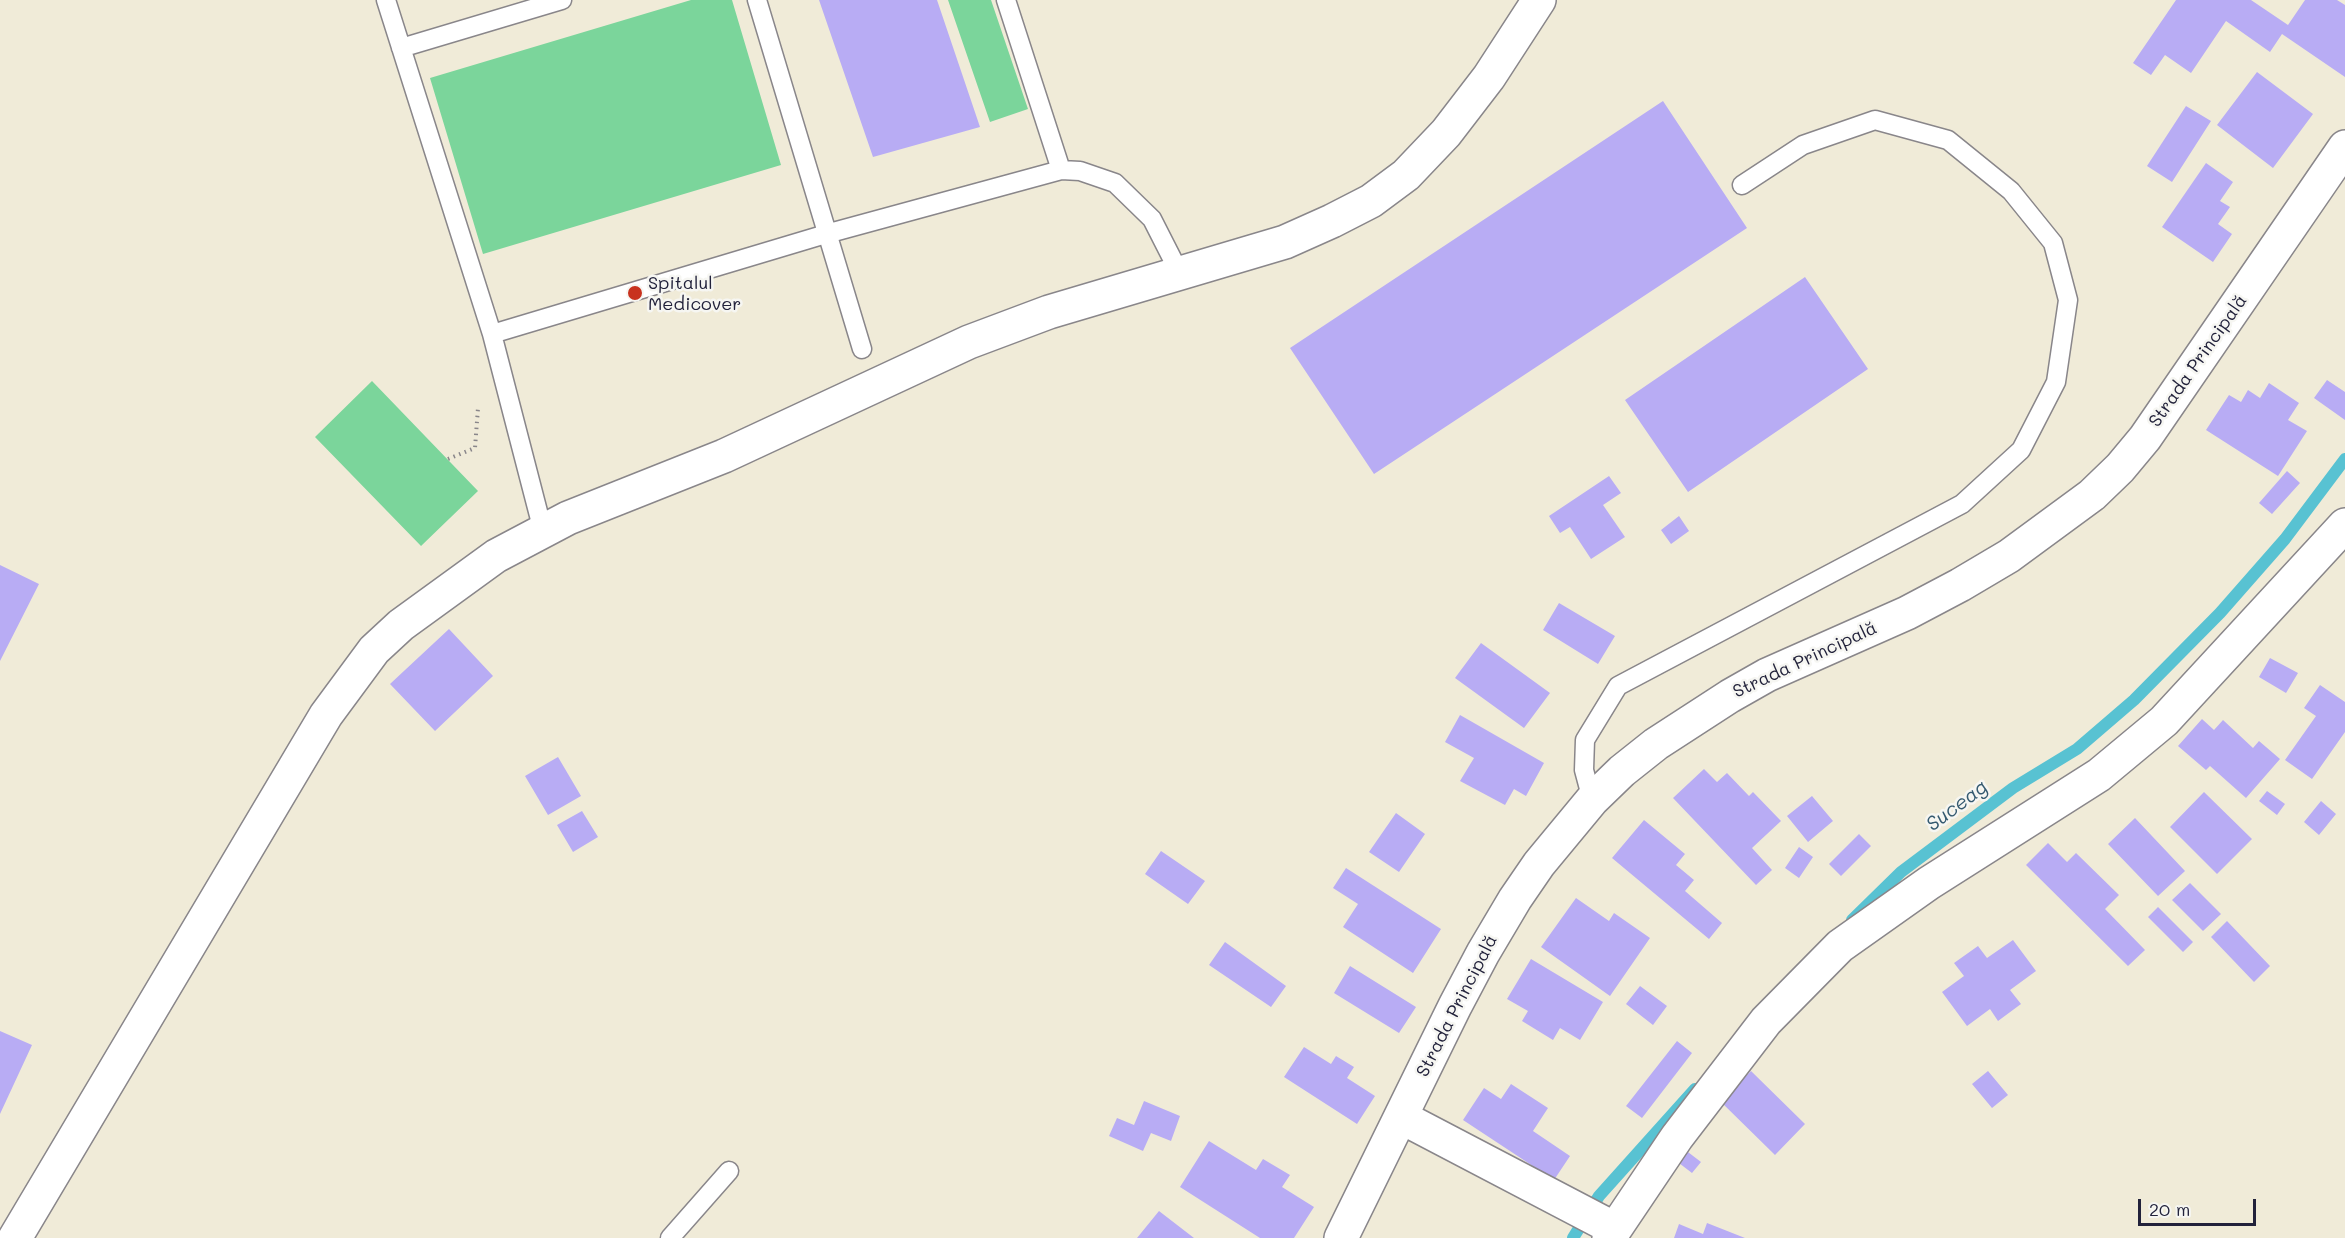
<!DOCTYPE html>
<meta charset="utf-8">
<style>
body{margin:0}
#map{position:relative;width:2345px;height:1238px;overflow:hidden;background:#f0ebd8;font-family:Mali,sans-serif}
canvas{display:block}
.scale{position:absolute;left:2138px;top:1199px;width:118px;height:27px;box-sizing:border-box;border:3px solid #22223b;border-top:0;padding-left:8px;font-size:18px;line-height:21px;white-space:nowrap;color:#22223b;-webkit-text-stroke:4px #f6f6f2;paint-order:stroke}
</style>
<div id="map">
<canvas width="2345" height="1238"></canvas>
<div class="scale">20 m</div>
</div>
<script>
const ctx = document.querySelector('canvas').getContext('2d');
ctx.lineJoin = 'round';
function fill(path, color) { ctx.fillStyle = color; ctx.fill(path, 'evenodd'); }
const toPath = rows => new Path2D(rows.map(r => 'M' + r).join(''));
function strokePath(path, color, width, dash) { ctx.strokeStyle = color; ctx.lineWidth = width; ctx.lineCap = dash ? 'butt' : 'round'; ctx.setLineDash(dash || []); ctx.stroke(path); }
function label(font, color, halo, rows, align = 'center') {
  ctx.font = font + ' Mali,sans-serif'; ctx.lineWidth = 5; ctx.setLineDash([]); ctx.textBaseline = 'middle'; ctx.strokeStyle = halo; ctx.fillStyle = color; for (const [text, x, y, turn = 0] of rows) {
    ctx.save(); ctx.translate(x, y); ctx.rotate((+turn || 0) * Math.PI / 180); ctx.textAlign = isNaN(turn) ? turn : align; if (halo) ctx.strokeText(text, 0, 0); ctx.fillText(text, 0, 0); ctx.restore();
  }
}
fill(toPath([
 [691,0,732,0,781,165,483,254,430,78],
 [948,0,991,0,1028,109,990,122],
 [372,381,478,491,421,546,315,437]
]), '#7bd59b');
strokePath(toPath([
 [1852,920,1901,872,2013,788,2077,749,2134,700,2220,613,2285,539,2345,459],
 [1573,1238,1599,1196,1695,1089]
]), '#58c2d2', 12);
fill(toPath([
 [819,0,937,0,980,127,873,157],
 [2176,0,2251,0,2288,25,2305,0,2337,0,2345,5,2345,77,2282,34,2270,52,2226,21,2191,73,2165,55,2151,75,2133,63],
 [2257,72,2313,114,2273,168,2217,125],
 [1663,101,1747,228,1374,474,1290,348],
 [2186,106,2211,121,2172,182,2147,166],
 [2206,163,2233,182,2220,201,2230,207,2218,224,2232,234,2213,262,2162,227],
 [1805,277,1868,369,1688,492,1625,400],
 [2327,380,2345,392,2345,420,2314,398],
 [2269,383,2299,403,2288,420,2307,431,2278,476,2206,430,2229,395,2241,402,2248,390,2260,398],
 [2287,471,2300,483,2272,514,2259,503],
 [1609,476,1621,493,1603,505,1625,537,1591,559,1570,527,1560,533,1549,516],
 [1679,516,1689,531,1671,544,1661,530],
 [0,565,39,584,0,661],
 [1559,603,1615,636,1598,664,1543,630],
 [449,629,493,676,435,731,390,684],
 [1481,643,1550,693,1524,728,1455,678],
 [2270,658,2298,673,2286,693,2259,677],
 [2320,685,2345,702,2345,732,2312,779,2285,760,2316,716,2304,708],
 [1460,715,1544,763,1526,796,1514,789,1505,805,1460,781,1474,758,1445,742],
 [2202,719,2214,730,2223,720,2253,748,2259,741,2280,759,2246,798,2210,766,2206,770,2178,746],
 [558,757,581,796,548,815,525,776],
 [1704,769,1717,782,1727,773,1749,796,1753,792,1781,821,1752,848,1772,870,1756,885,1673,798],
 [2267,791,2285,804,2277,815,2259,801],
 [2204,792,2252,839,2217,874,2170,827],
 [1812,796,1833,821,1808,842,1787,816],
 [2321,801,2336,814,2319,835,2304,822],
 [582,811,598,837,573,852,557,825],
 [1396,813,1425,834,1399,872,1369,852],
 [2135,818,2185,871,2158,896,2108,844],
 [1644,820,1685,854,1676,865,1694,880,1685,891,1722,923,1709,939,1612,858],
 [1859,834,1871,846,1841,876,1829,864],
 [2048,843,2067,862,2076,853,2119,895,2105,909,2145,950,2128,966,2026,865],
 [1799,847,1813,857,1799,878,1785,868],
 [1161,851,1205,881,1188,904,1145,874],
 [1346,868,1441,929,1413,973,1343,927,1358,904,1333,888],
 [2190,883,2221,914,2203,931,2172,900],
 [1576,898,1609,921,1614,913,1650,938,1610,996,1541,947],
 [2158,907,2193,942,2183,952,2148,917],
 [2227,921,2270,966,2254,982,2211,937],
 [2013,940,2036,971,2010,990,2021,1004,1998,1021,1990,1009,1967,1026,1942,992,1964,976,1954,963,1978,946,1987,958],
 [1225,942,1286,986,1271,1007,1209,965],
 [1531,959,1603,1002,1580,1040,1560,1028,1553,1040,1522,1021,1528,1011,1507,999],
 [1350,966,1416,1007,1399,1033,1334,993],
 [1640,986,1667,1006,1653,1025,1626,1004],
 [0,1031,32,1045,0,1114],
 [1677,1041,1692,1053,1642,1118,1626,1106],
 [1304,1047,1331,1064,1336,1056,1354,1067,1347,1078,1375,1096,1357,1124,1284,1077],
 [1751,1071,1805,1124,1775,1155,1721,1102],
 [1988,1071,2008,1095,1992,1108,1972,1084],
 [1511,1084,1548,1108,1533,1131,1570,1156,1554,1180,1463,1120,1484,1088,1501,1099],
 [1144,1101,1180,1116,1171,1141,1151,1133,1143,1151,1109,1136,1117,1118,1134,1125],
 [1209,1141,1256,1170,1263,1159,1290,1175,1282,1187,1314,1207,1294,1238,1260,1238,1180,1187],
 [1684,1149,1701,1162,1692,1173,1675,1160],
 [1159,1211,1194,1238,1137,1238],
 [1707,1223,1745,1238,1674,1238,1679,1224,1703,1234]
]), '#b8acf4');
const lane = toPath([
 [386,0,492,334,826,234,1061,170,1080,171,1115,183,1152,219,1180,274],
 [757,0,862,349],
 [1006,0,1061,170],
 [401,48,562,0],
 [492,334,543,531],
 [1592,800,1584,770,1585,740,1618,686,1962,504,2021,450,2056,382,2068,300,2053,243,2011,191,1948,140,1875,120,1803,145,1742,185],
 [670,1238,729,1171]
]);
const street = toPath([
 [1401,1117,1615,1229],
 [15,1238,326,715,374,650,401,625,496,556,568,518,724,456,969,342,1049,312,1285,242,1332,221,1371,201,1406,175,1446,133,1489,77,1539,0],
 [1341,1238,1455,1006,1483,953,1515,899,1539,864,1592,800,1622,771,1656,744,1730,696,1767,675,1907,613,1960,585,2009,556,2092,495,2120,468,2145,438,2345,147],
 [1609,1238,1677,1137,1766,1021,1840,946,1929,883,2099,775,2164,721,2345,525]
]);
strokePath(lane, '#89868a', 21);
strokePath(street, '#89868a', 36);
strokePath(toPath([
 [448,459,475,448,478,408]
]), '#89868a', 4, [1.5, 4.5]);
strokePath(lane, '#fff', 18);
strokePath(street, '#fff', 33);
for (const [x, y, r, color] of [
 [635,293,8,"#c8321e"]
]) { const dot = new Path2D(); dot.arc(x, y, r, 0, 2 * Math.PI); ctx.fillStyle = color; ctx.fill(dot); strokePath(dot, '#f6f6f2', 2); }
label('18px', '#22223b', '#f6f6f2', [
 ["Spitalul",648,283],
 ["Medicover",648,304]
], 'left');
label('18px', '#22223b', '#f6f6f2', [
 ["Strada Principală",2198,361,-55],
 ["Strada Principală",1805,660,-25],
 ["Strada Principală",1457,1006,-63]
]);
label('italic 20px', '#355a70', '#f6f6f2', [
 ["Suceag",1957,806,-37]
]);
</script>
